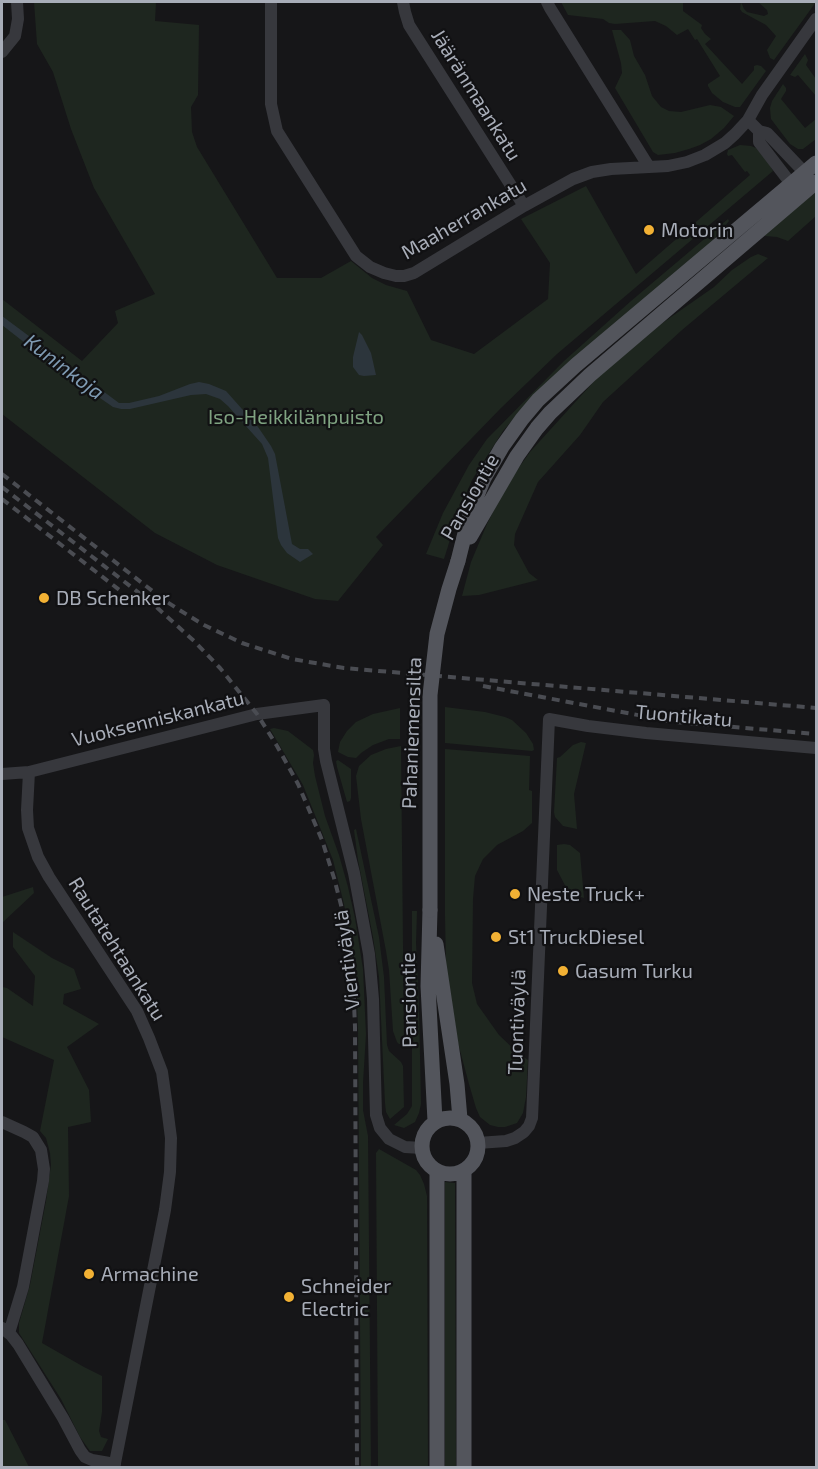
<!DOCTYPE html>
<meta charset="utf-8">
<style>
body{margin:0}
#map{position:relative;width:818px;height:1469px;overflow:hidden;background:#161618;font-family:"Exo 2",sans-serif}
canvas{display:block}
.frame{position:absolute;inset:0;border:3px solid #a8adb8;pointer-events:none}
</style>
<div id="map">
<canvas width="818" height="1469"></canvas>
<div class="frame"></div>
</div>
<script>
const ctx = document.querySelector('canvas').getContext('2d');
ctx.lineJoin = 'round';
function fill(path, color) { ctx.fillStyle = color; ctx.fill(path, 'evenodd'); }
const toPath = rows => new Path2D(rows.map(r => 'M' + r).join(''));
function strokePath(path, color, width, dash) { ctx.strokeStyle = color; ctx.lineWidth = width; ctx.lineCap = dash ? 'butt' : 'round'; ctx.setLineDash(dash || []); ctx.stroke(path); }
function label(font, color, halo, rows, align = 'center') {
  ctx.font = font + ' "Exo 2",sans-serif'; ctx.lineWidth = 4.5; ctx.setLineDash([]); ctx.textBaseline = 'middle'; ctx.strokeStyle = halo; ctx.fillStyle = color; for (const [text, x, y, turn = 0] of rows) {
    ctx.save(); ctx.translate(x, y); ctx.rotate((+turn || 0) * Math.PI / 180); ctx.textAlign = isNaN(turn) ? turn : align; if (halo) ctx.strokeText(text, 0, 0); ctx.fillText(text, 0, 0); ctx.restore();
  }
}
fill(toPath([
 [34,2,156,2,155,21,199,25,198,95,191,107,192,132,197,147,277,278,321,278,351,261,372,278,386,285,407,291,431,340,474,354,548,299,550,263,521,219,586,186,636,274,750,175,747,171,745,172,732,155,728,156,727,154,728,150,740,145,751,146,756,148,769,163,773,171,557,354,501,408,376,537,383,545,338,601,315,599,217,565,155,533,2,414,2,299,82,361,118,323,115,311,155,294,94,188,71,129,53,72,37,44],
 [561,2,683,2,683,11,702,25,701,28,705,34,711,39,705,44,742,84,754,70,754,66,757,65,761,66,766,71,740,107,735,107,723,102,712,93,708,86,708,84,720,76,697,39,695,40,688,29,677,35,666,26,655,21,615,24,609,23,603,19,568,15],
 [741,2,744,9,747,12,764,16,768,14,767,10,758,2,816,2,774,60,770,58,767,50,776,36,766,25,742,12,740,9],
 [612,30,621,30,630,40,634,56,645,75,652,96,661,107,669,111,681,112,710,105,721,107,734,116,724,128,711,139,700,145,689,149,675,153,658,155,653,152,615,88,622,73,621,63],
 [805,54,808,60,806,65,816,79,816,96,798,75,795,77,790,75],
 [783,84,786,88,786,91,781,99,805,128,816,119,816,139,803,149,798,149,790,144,771,119,770,108,772,101],
 [816,192,816,216,788,241,777,237,765,236,764,234],
 [728,219,729,221,710,244,526,404,503,431,472,480,458,514,444,559,426,554,443,513,469,465,487,439,564,361,631,301],
 [758,254,768,258,682,330,603,402,580,435,538,482,515,534,514,545,529,573,538,580,479,595,462,596,471,562,487,524,502,494,515,473,530,452,598,377,661,324,714,287,732,270,751,257],
 [445,707,485,712,505,717,512,720,526,733,533,744,534,750,532,751,445,743],
 [400,708,400,739,389,739,373,745,361,753,356,758,348,757,338,752,340,742,347,731,356,722,373,714],
 [274,728,288,731,313,750,314,755,313,763,315,776,325,816,339,855,348,887,355,918,363,969,366,1034,363,1083,363,1110,368,1136,371,1467,361,1467,358,1028,356,969,344,904,333,860,303,785,270,729],
 [581,742,586,743,574,794,577,829,563,826,555,817,554,812,557,758,560,757,573,745],
 [401,746,404,1045,399,1044,397,1042,393,1031,389,970,386,951,361,819,356,776,359,766,371,755,386,749],
 [445,749,530,756,529,790,532,791,532,823,523,831,497,845,483,859,475,876,473,899,472,983,477,1004,499,1035,518,1053,528,1060,526,1097,523,1113,517,1123,505,1127,498,1127,490,1125,480,1117,476,1108,469,1084,458,1043,446,966,445,916],
 [338,760,351,769,351,798,350,801,347,802,337,767,336,761],
 [356,829,379,937,384,977,387,1045,389,1051,401,1062,403,1066,404,1107,390,1119,386,1112,385,1103,379,977,373,937,358,860,354,830],
 [564,844,570,845,580,853,584,898,569,893,557,870,557,845],
 [33,887,34,893,2,923,2,897],
 [412,911,417,911,416,943,419,1007,421,1104,419,1113,415,1122,404,1128,394,1125,407,1114,412,1106],
 [13,932,52,958,74,969,81,989,64,994,63,1004,99,1024,67,1047,89,1090,91,1122,68,1127,69,1196,42,1343,84,1367,102,1376,102,1412,99,1431,101,1437,108,1439,102,1451,90,1451,80,1437,61,1399,19,1333,19,1323,30,1285,46,1201,51,1165,50,1153,46,1138,40,1131,54,1060,2,1037,2,987,7,988,33,1006,35,976,13,947],
 [379,1149,416,1170,420,1175,424,1184,427,1196,428,1467,378,1467,376,1153],
 [445,1182,455,1183,456,1468,445,1467],
 [2,1420,5,1420,29,1467,2,1467]
]), '#1e261f');
fill(toPath([
 [2,316,119,403,129,403,159,396,190,384,199,382,209,384,226,391,258,427,271,446,275,454,292,544,300,549,308,549,313,554,300,562,287,553,281,545,278,538,268,458,262,444,228,406,220,399,206,394,191,395,130,409,121,409,113,407,61,371,2,325],
 [359,332,362,335,371,353,376,375,364,376,359,375,353,367,353,357]
]), '#2c353c');
strokePath(toPath([
 [271,2,271,104,277,131,356,256,370,267,384,273,396,276,404,276,414,273,524,206,573,179,592,172,611,169,668,166,687,162,705,155,725,143,735,134,748,120,762,95,816,19],
 [403,2,405,12,409,25,524,206],
 [547,2,550,8,649,167],
 [2,52,15,36,18,19,17,2],
 [748,120,759,131,767,133,805,173,806,179],
 [759,131,759,142,792,185,798,187],
 [29,772,27,810,28,828,38,857,49,877,137,1011,149,1038,162,1072,167,1107,171,1138,170,1172,165,1210,114,1468],
 [2,774,29,772,257,714,324,705,324,749,326,761,354,873,369,954,373,999,376,1115,380,1128,389,1139,405,1147,422,1148],
 [2,1122,24,1132,33,1137,41,1150,44,1169,43,1181,23,1287,9,1333],
 [478,1143,506,1141,515,1138,524,1132,529,1126,532,1118,549,719,588,726,646,733,816,748],
 [2,1328,11,1335,18,1344,63,1418,80,1450,85,1457,92,1460,115,1464]
]), '#37383d', 12);
strokePath(toPath([
 [470,537,517,456,537,428,550,413,590,375,816,182],
 [458,561,470,513,484,478,502,447,522,419,538,400,576,365,816,163],
 [430,910,428,986,435,1121],
 [436,944,457,1084,460,1119],
 '422 1146a28 28 0 1 1 56 0a28 28 0 1 1-56 0Z',
 [437,1171,437,1468],
 [464,1171,464,1468]
]), '#53555c', 15);
strokePath(toPath([
 [2,474,164,600,181,611,204,625,242,643,292,659,344,668,816,708],
 [2,487,152,603,194,641,220,668,257,714,277,746,298,784,322,840,334,878,341,905,349,944,353,979,355,1027,357,1468],
 [2,499,122,592],
 [483,686,675,722,816,734]
]), '#4a4c52', 4, [8, 6]);
strokePath(toPath([
 [430,910,430,695,437,634,449,589,458,561]
]), '#53555c', 15);
for (const [x, y, r, color] of [
 [649,230,6,"#f2b134"],
 [44,598,6,"#f2b134"],
 [515,894,6,"#f2b134"],
 [496,937,6,"#f2b134"],
 [563,971,6,"#f2b134"],
 [89,1274,6,"#f2b134"],
 [289,1297,6,"#f2b134"]
]) { const dot = new Path2D(); dot.arc(x, y, r, 0, 2 * Math.PI); ctx.fillStyle = color; ctx.fill(dot); strokePath(dot, '#111113', 2); }
label('20px', '#a8adb8', '#111113', [
 ["Jääränmaankatu",476,95,58],
 ["Maaherrankatu",464,219,-30],
 ["Pansiontie",470,497,-60],
 ["Tuontikatu",684,716,5],
 ["Vuoksenniskankatu",158,719,-14],
 ["Pahaniemensilta",412,733,-88],
 ["Rautatehtaankatu",117,949,58],
 ["Vientiväylä",347,960,-97],
 ["Pansiontie",409,1000,-91],
 ["Tuontiväylä",517,1022,-88]
]);
label('20px', '#a8adb8', '#111113', [
 ["Motorin",661,230],
 ["DB Schenker",56,598],
 ["Neste Truck+",527,894],
 ["St1 TruckDiesel",508,937],
 ["Gasum Turku",575,971],
 ["Armachine",101,1274],
 ["Schneider",301,1286],
 ["Electric",301,1309]
], 'left');
label('20px', '#7fa381', '#111113', [
 ["Iso-Heikkilänpuisto",296,417]
]);
label('italic 21px', '#7f9bb3', '#111113', [
 ["Kuninkoja",64,367,37]
]);
</script>
